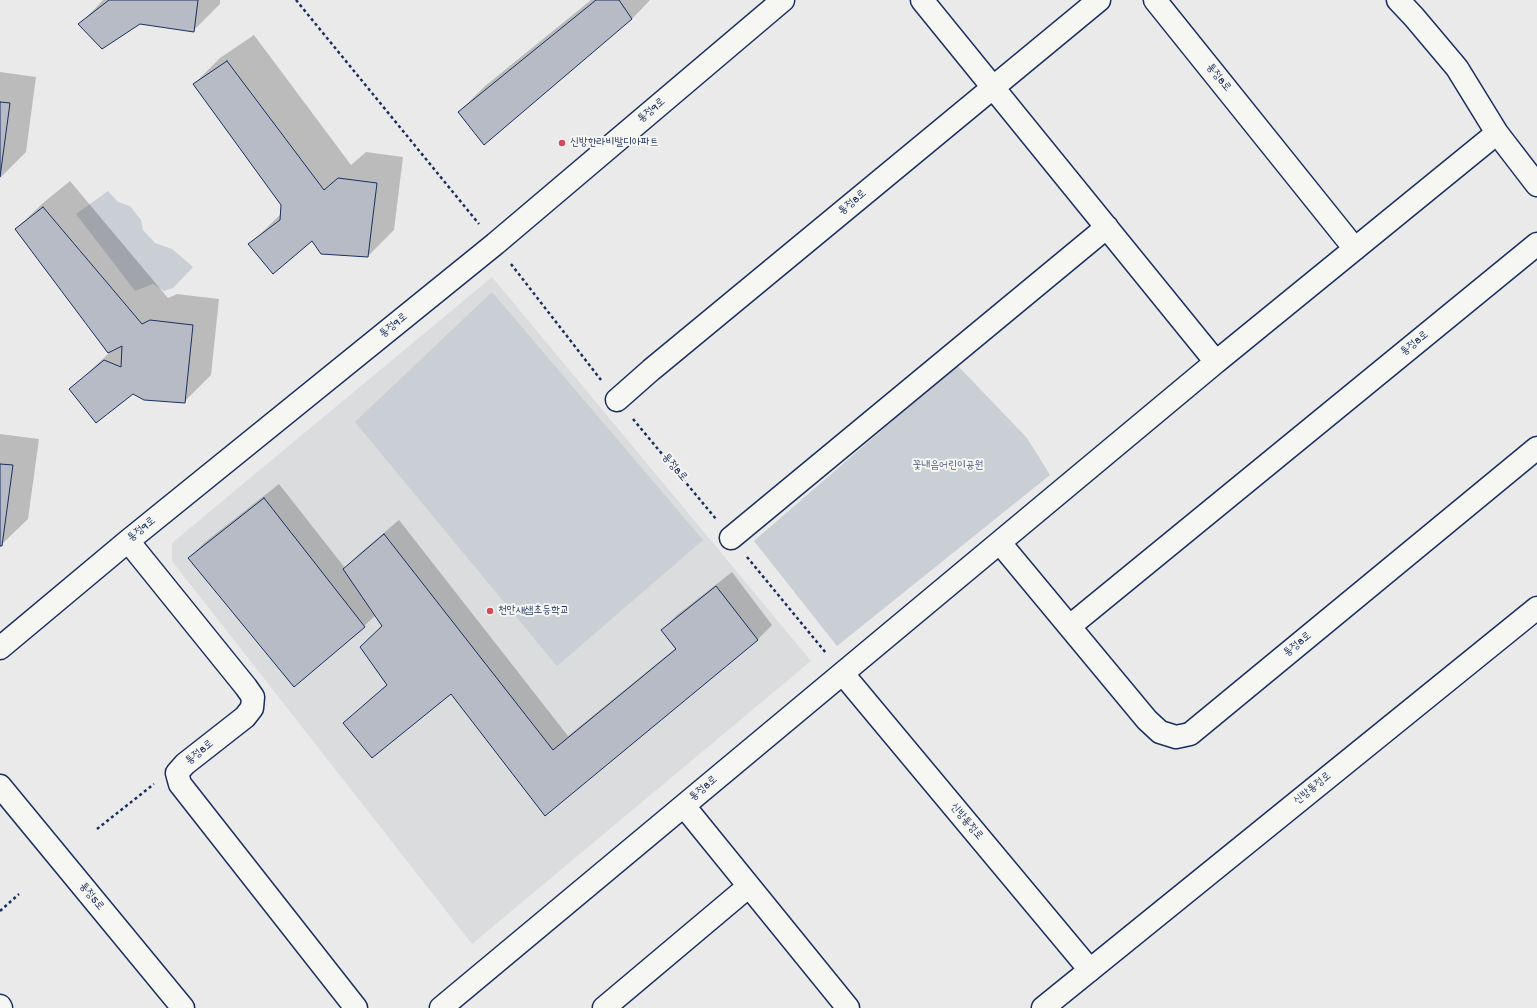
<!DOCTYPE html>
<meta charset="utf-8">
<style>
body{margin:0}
canvas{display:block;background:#e9eae9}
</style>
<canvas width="1537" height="1008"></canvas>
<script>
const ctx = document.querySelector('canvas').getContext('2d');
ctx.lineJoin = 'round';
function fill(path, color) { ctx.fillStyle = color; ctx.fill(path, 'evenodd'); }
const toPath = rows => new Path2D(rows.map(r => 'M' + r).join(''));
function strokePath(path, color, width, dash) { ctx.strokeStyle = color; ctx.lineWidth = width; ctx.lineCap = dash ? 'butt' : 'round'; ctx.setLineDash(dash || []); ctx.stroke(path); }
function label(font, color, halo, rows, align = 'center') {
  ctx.font = font + ' "Gochi Hand","Poor Story",sans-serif'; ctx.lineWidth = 4; ctx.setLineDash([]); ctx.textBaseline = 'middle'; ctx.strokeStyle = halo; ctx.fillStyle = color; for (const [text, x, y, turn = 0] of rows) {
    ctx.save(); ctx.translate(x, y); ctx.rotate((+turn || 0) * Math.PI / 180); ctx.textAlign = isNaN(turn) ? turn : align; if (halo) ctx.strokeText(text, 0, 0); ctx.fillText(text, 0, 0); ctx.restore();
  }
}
fill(toPath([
 [492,277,811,661,472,944,172,561,172,543]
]), '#dadcde');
fill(toPath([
 [108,191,118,202,130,206,141,220,143,230,155,243,172,249,193,267,173,288,164,291,153,284,135,291,76,214],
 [492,292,703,540,557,666,355,422],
 [957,365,1027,438,1050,475,837,646,754,541]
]), '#caced5');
fill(toPath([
 [103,0,220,0,220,4,193,31,139,23,80,24],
 [591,0,650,0,632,19,459,112,485,86],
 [254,35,351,165,366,152,403,157,394,230,368,256,312,239,250,244,282,213,282,205,194,84,220,58],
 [0,72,36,77,26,152,0,178],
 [70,181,168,298,177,294,219,299,211,375,184,402,133,392,71,389,109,353,16,229,43,203],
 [0,434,39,439,28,519,1,545,0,545],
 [279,484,345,568,359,554,399,520,568,736,676,648,662,630,677,615,732,572,772,625,758,639,545,814,451,693,345,723,388,684,383,626,376,615,364,626,189,558,204,543]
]), '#0003');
const building = toPath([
 [109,0,198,0,194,32,140,24,102,49,78,24,109,0],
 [596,0,619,0,632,19,484,145,458,112,596,0],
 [227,61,324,190,338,178,377,183,368,257,321,254,312,241,273,274,248,244,280,220,281,205,193,84,227,61],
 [0,102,10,103,0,177,0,102],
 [43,207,142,324,150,320,193,325,185,403,144,400,133,394,96,423,69,389,104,360,121,367,122,346,108,353,15,229,43,207],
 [0,464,13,465,2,546,0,546,0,464],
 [264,498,365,627,294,687,188,558,264,498],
 [384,534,553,750,676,649,661,630,716,586,758,640,545,816,451,694,372,758,343,723,387,685,360,647,382,626,343,569,384,534]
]);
fill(building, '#b6bbc6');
strokePath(building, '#1b2f5e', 1);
const minor = toPath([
 [1155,0,1355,249],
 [1398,0,1414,17,1457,68,1497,133,1537,185],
 [1216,362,1497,133],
 [617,400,651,370,1099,0],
 [731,538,1107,227],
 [128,541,246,687,253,697,252,708,245,717,185,764,177,773,180,784,356,1008],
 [1000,543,1147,720,1160,732,1176,737,1190,734,1537,448],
 [1070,626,1537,244],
 [0,648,128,541,495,244,783,0],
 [843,674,1090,970],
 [684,806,848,1008],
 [0,1006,1,1008],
 [441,1008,1216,362,922,0],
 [604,1008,749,886]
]);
const tertiary = toPath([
 [0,786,183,1008],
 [1043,1008,1537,608]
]);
strokePath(minor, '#1b2f5e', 25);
strokePath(tertiary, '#1b2f5e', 25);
strokePath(toPath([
 [296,0,479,224],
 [511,264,601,380],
 [633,419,716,519],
 [747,557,826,653],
 [97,829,154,784],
 [0,911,19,894]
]), '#1b2f5e', 2.5, [3, 3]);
strokePath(minor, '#f6f6f2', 22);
strokePath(tertiary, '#f6f6f2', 22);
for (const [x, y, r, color] of [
 [562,143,4,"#d1495b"],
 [490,611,4,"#d1495b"]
]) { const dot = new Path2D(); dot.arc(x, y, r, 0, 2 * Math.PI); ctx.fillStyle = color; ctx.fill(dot); strokePath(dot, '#f6f6f2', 1.5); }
label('11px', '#1b2f5e', '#f6f6f2', [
 ["통정8로",1218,78,51],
 ["통정9로",652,111,-40],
 ["통정8로",853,203,-40],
 ["통정9로",394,326,-39],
 ["통정8로",1415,344,-39],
 ["통정8로",674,468,50],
 ["통정9로",142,530,-39],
 ["통정8로",1298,645,-39],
 ["통정8로",200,753,-39],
 ["통정8로",704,789,-40],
 ["신방통정로",1313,789,-39],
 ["신방통정로",966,822,50],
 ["통정5로",91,897,51]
]);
label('11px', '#1b2f5e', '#f6f6f2', [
 ["신방한라비발디아파트",570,143],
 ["천안새샘초등학교",498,611]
], 'left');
label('11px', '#47577c', '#f6f6f2', [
 ["꽃내음어린이공원",948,466]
]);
</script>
